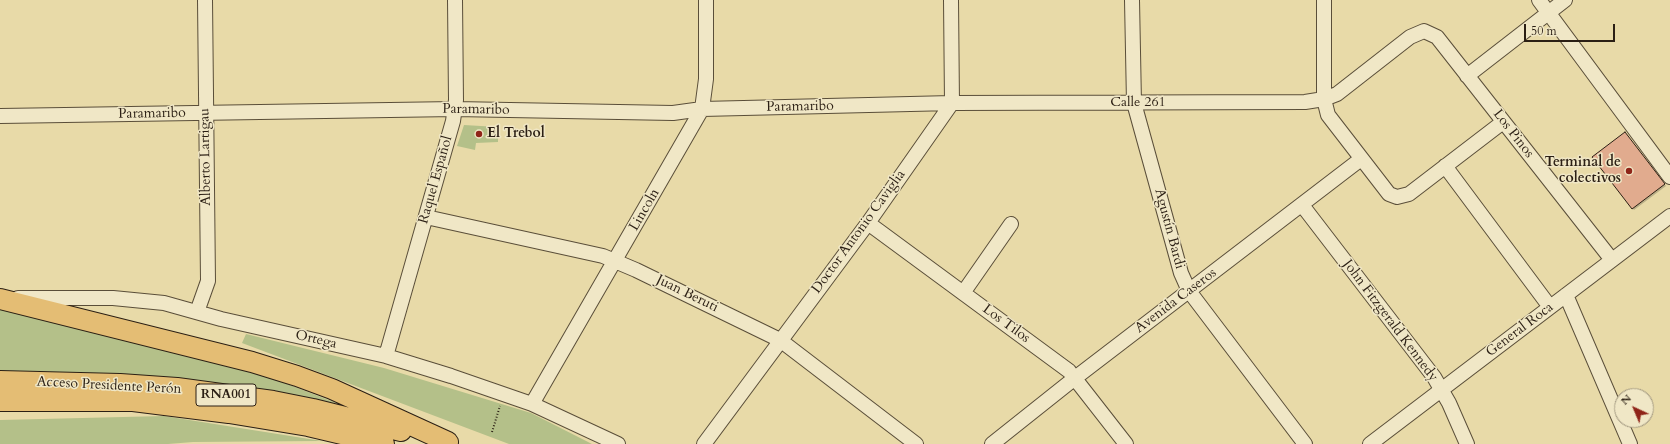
<!DOCTYPE html>
<meta charset="utf-8">
<style>
body{margin:0}
#map{position:relative;width:1670px;height:444px;overflow:hidden;background:#e8daa8;font-family:Cardo,serif}
canvas{display:block}
.north{position:absolute;left:1614px;top:388px;width:40px;height:40px;box-sizing:border-box;background:#f0e7c6;border:1px solid #a1977f;border-radius:50%;rotate:316deg;font-size:11px;font-weight:700;line-height:16px;text-align:center;color:#2b1f14}
.north::after{content:'';display:block;margin:auto;width:14px;height:18px;background:#8f2418;clip-path:polygon(50% 0,100% 100%,50% 72%,0 100%)}
.scale{position:absolute;left:1524px;top:24px;width:91px;height:18px;box-sizing:border-box;border:2px solid #2b1f14;border-top:0;padding-left:5px;font-size:12px;line-height:14px;white-space:nowrap;color:#2b1f14;-webkit-text-stroke:3px #f0e7c6;paint-order:stroke}
</style>
<div id="map">
<canvas width="1670" height="444"></canvas>
<div class="north">N</div>
<div class="scale">50 m</div>
</div>
<script>
const ctx = document.querySelector('canvas').getContext('2d');
ctx.lineJoin = 'round';
function fill(path, color) { ctx.fillStyle = color; ctx.fill(path, 'evenodd'); }
const toPath = rows => new Path2D(rows.map(r => 'M' + r).join(''));
function strokePath(path, color, width, dash) { ctx.strokeStyle = color; ctx.lineWidth = width; ctx.lineCap = dash ? 'butt' : 'round'; ctx.setLineDash(dash || []); ctx.stroke(path); }
function label(font, color, halo, rows, align = 'center') {
  ctx.font = font + ' Cardo,serif'; ctx.lineWidth = 3; ctx.setLineDash([]); ctx.textBaseline = 'middle'; ctx.strokeStyle = halo; ctx.fillStyle = color; for (const [text, x, y, turn = 0] of rows) {
    ctx.save(); ctx.translate(x, y); ctx.rotate((+turn || 0) * Math.PI / 180); ctx.textAlign = isNaN(turn) ? turn : align; if (halo) ctx.strokeText(text, 0, 0); ctx.fillText(text, 0, 0); ctx.restore();
  }
}
fill(toPath([
 [464,125,498,127,498,142,476,143,475,150,457,146],
 [0,306,251,370,339,404,181,383,0,371],
 [246,334,384,368,531,413,592,444,509,444,242,343],
 [164,416,322,441,193,442,168,444,0,444,0,420]
]), '#b4c089');
fill(toPath([
 [1626,134,1666,186,1634,210,1593,157]
]), '#0003');
const building = toPath([
 [1625,132,1665,184,1632,209,1592,157,1625,132]
]);
fill(building, '#e1ab8e');
strokePath(building, '#2b1f14', 1);
const minor = toPath([
 [1132,0,1134,103,1181,273,1189,291,1305,444],
 [1324,0,1324,99,1328,115,1389,194,1397,197,1409,194,1503,122],
 [1539,0,1670,177],
 [1467,76,1565,0],
 [0,116,455,109,673,113,702,109,952,103,1305,102,1324,99,1337,94,1410,37,1424,31,1437,37,1612,260],
 [1445,166,1550,307],
 [1302,205,1434,377,1449,403,1467,444],
 [426,217,603,256,636,270,780,340,916,444],
 [868,223,1069,371,1126,444],
 [963,293,1011,224],
 [1566,295,1630,444],
 [18,298,113,298,164,303,221,319,386,356,451,376,532,404,618,444],
 [197,312,208,281,205,0],
 [386,356,453,121,456,100,455,0],
 [532,404,702,109,706,79,706,0],
 [704,444,868,223,952,103,951,0],
 [992,444,1075,378,1361,159],
 [1370,444,1670,216]
]);
const highway = toPath([
 [0,299,252,362,297,376,332,389,448,442],
 [0,381,120,384,177,388,273,401,313,409,401,431],
 [0,401,133,401,229,413,308,426,384,444]
]);
strokePath(minor, '#5a4e39', 16);
strokePath(highway, '#2b1f14', 22);
strokePath(toPath([
 [492,432,500,406]
]), '#2b1f14', 2, [1, 2]);
strokePath(minor, '#f0e7c6', 14);
strokePath(highway, '#e4bd74', 20);
for (const [x, y, r, color] of [
 [479,134,4,"#8f2418"],
 [1629,171,4,"#8f2418"]
]) { const dot = new Path2D(); dot.arc(x, y, r, 0, 2 * Math.PI); ctx.fillStyle = color; ctx.fill(dot); strokePath(dot, '#f0e7c6', 1.5); }
for (const [x, y, w] of [
 [226,395,60]
]) { const box = new Path2D(); box.roundRect(x - w / 2, y - 11, w, 22, 3); ctx.fillStyle = '#f0e7c6'; ctx.fill(box); strokePath(box, '#2b1f14', 1); }
label('bold 13px', '#2b1f14', null, [
 ["RNA001",226,395]
]);
label('14px', '#2b1f14', '#f0e7c6', [
 ["Calle 261",1138,103],
 ["Paramaribo",800,107,-1],
 ["Paramaribo",476,110,1],
 ["Paramaribo",152,114,-1],
 ["Los Pinos",1513,134,52],
 ["Alberto Lartigau",206,157,-91],
 ["Raquel Español",436,180,-74],
 ["Lincoln",645,210,-60],
 ["Agustín Bardi",1169,229,75],
 ["Doctor Antonio Caviglia",859,232,-54],
 ["Juan Beruti",687,294,26],
 ["Avenida Caseros",1176,301,-37],
 ["John Fitzgerald Kennedy",1390,321,53],
 ["Los Tilos",1006,324,36],
 ["General Roca",1520,330,-37],
 ["Ortega",316,340,13],
 ["Acceso Presidente Perón",109,386,3]
]);
label('bold 14px', '#2b1f14', '#f0e7c6', [
 ["El Trebol",487,134],
 ["Terminal de",1621,163,"right"],
 ["colectivos",1621,179,"right"]
], 'left');
</script>
